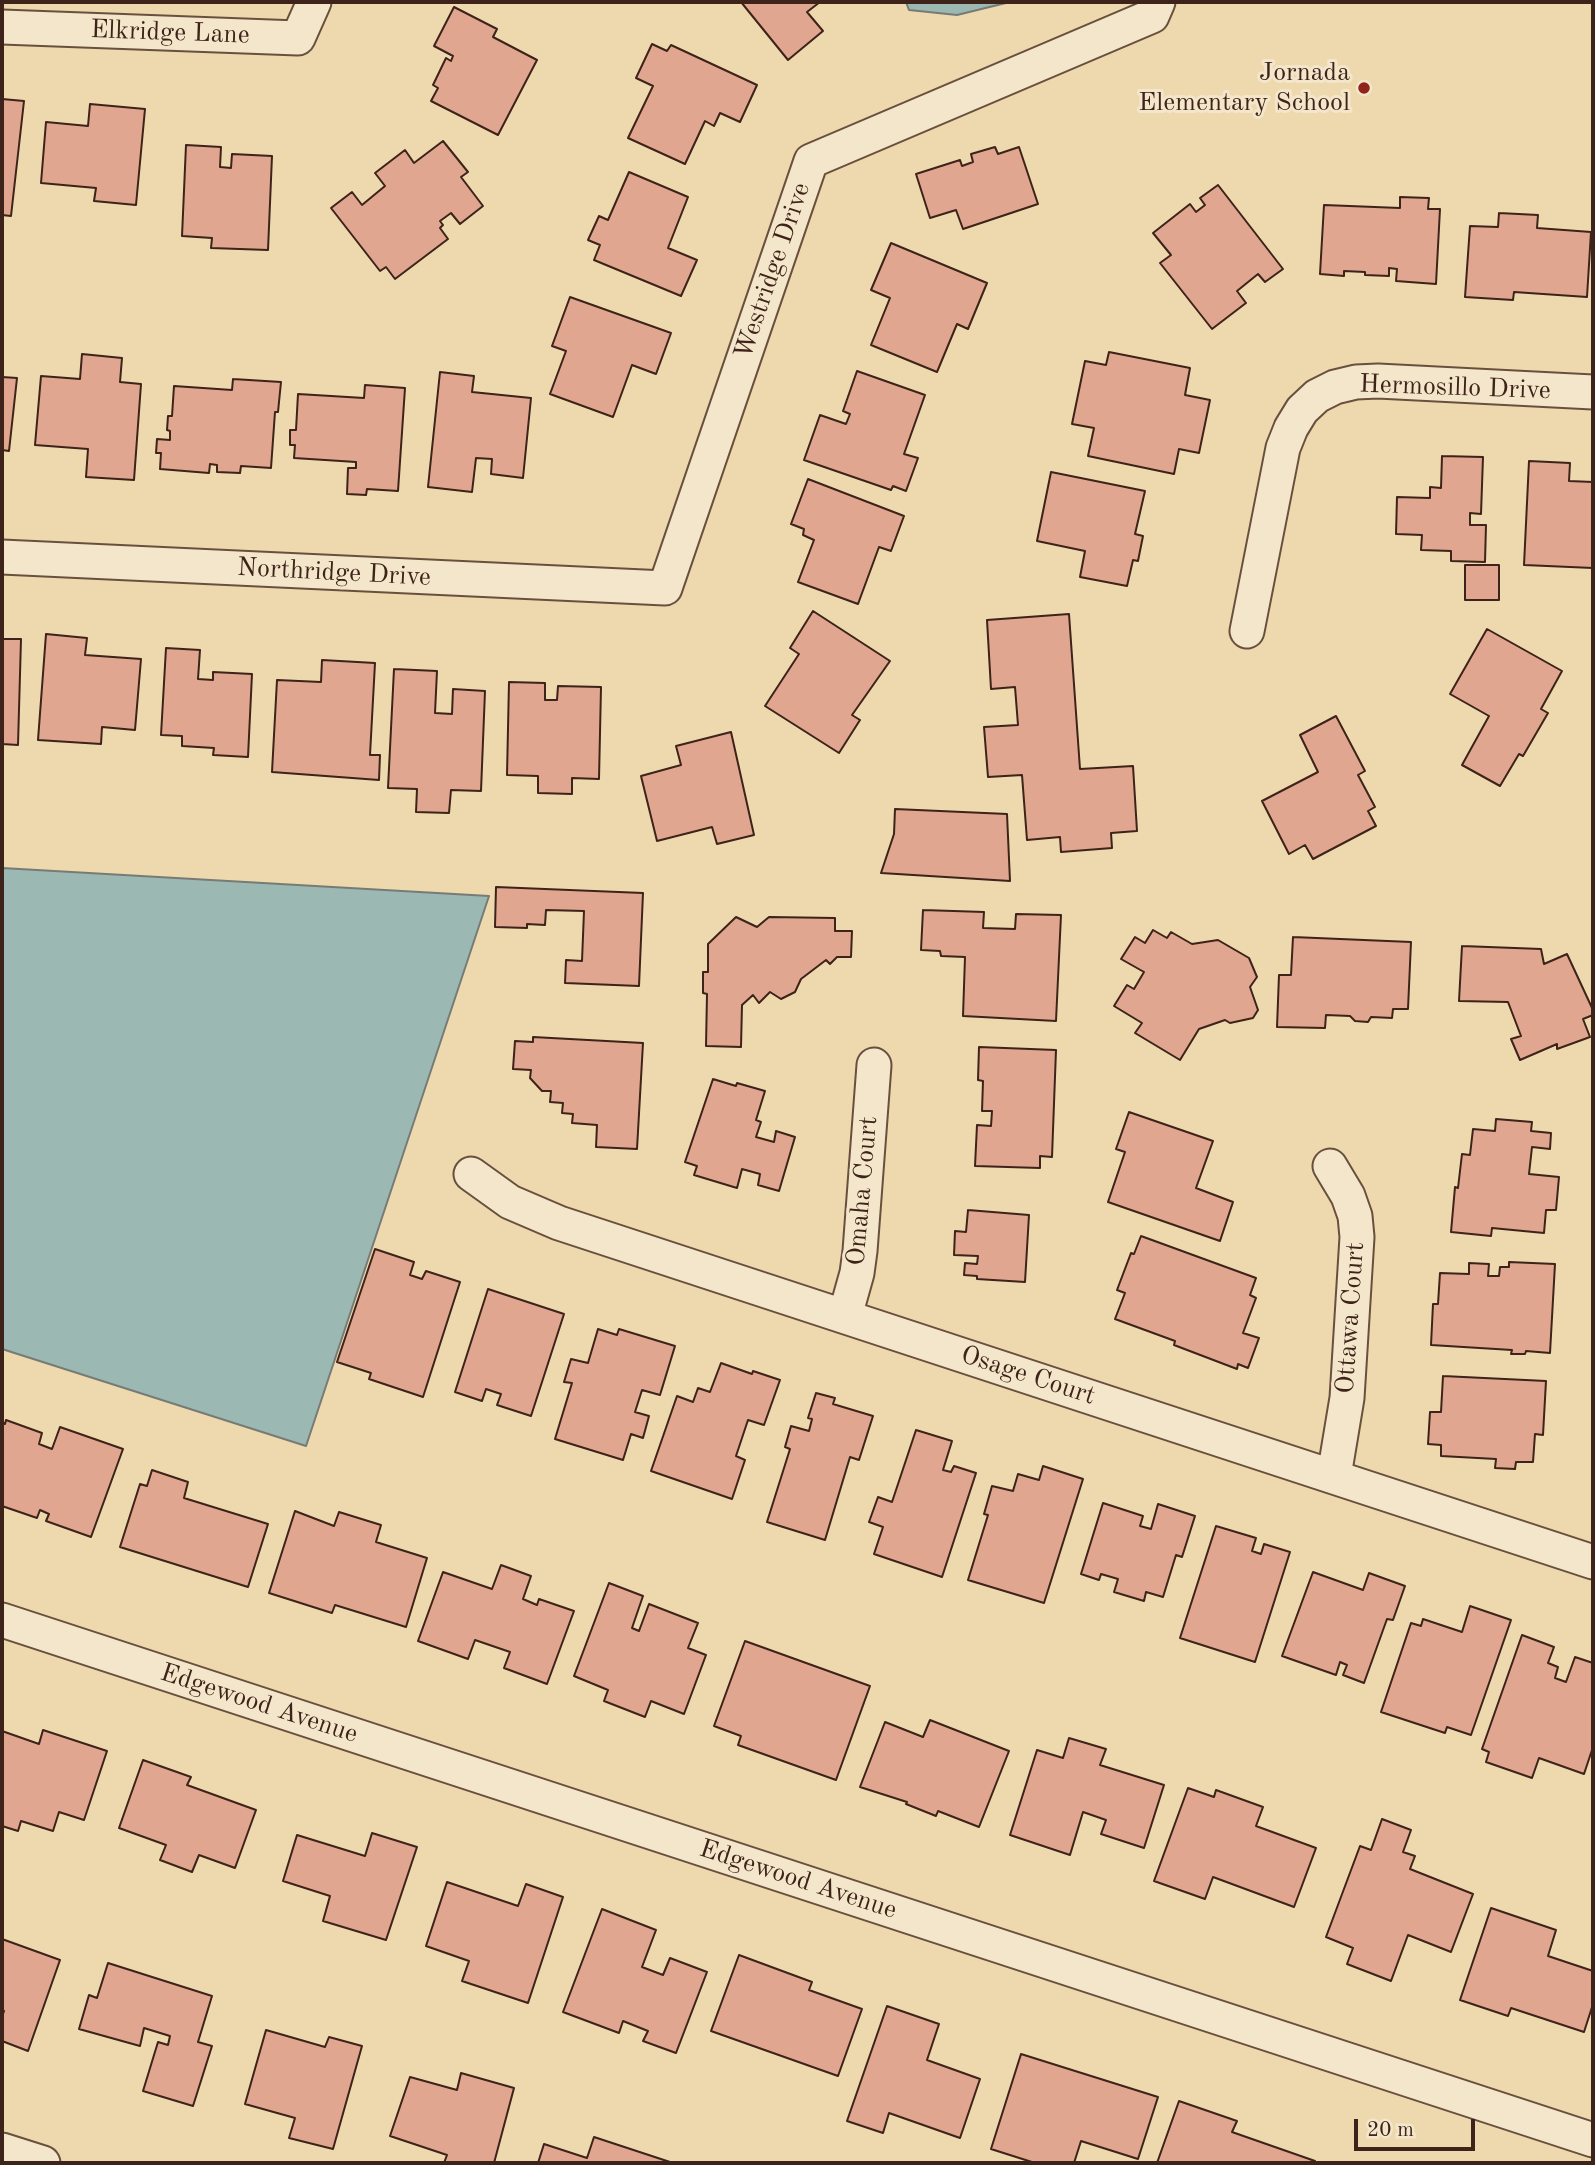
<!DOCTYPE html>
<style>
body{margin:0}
#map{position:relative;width:1595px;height:2165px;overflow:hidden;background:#eed8ae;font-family:"Old Standard TT",serif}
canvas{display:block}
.frame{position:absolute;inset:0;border:4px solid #3d2319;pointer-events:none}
.scale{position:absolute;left:1354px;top:2119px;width:121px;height:32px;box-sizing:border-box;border:4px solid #3d2319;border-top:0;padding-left:9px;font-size:21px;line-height:24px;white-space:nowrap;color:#3d2319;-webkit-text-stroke:5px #f4e6ca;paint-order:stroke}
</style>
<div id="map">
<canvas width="1595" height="2165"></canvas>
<div class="frame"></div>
<div class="scale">20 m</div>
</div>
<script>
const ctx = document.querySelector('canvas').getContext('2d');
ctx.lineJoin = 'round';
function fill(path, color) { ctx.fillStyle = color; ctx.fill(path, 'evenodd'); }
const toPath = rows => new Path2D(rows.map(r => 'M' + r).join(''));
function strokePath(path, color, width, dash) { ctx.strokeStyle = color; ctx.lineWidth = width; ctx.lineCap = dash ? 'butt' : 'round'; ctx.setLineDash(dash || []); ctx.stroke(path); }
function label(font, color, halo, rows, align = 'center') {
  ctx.font = font + ' "Old Standard TT",serif'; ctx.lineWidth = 6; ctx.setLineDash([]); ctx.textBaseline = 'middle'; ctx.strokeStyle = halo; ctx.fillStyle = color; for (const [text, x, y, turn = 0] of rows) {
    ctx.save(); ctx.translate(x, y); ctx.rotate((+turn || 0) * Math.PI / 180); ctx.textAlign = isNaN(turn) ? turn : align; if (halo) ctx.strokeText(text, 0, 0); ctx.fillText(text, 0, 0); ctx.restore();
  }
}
const water = toPath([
 [906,2,1010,2,957,15,909,10,906,2],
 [2,868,489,896,306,1446,2,1349,2,868]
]);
fill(water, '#9cb8b3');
strokePath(water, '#767c75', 2);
const building = toPath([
 [741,2,820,2,807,12,823,31,788,60,741,2],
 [454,7,497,29,493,37,537,60,498,135,431,101,438,88,433,85,446,58,451,61,453,56,434,46,454,7],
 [652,44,667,51,671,45,757,85,740,122,720,113,714,126,705,121,685,164,628,138,653,86,636,78,652,44],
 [2,99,24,101,11,216,2,215,2,99],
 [90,104,145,109,136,205,94,201,96,188,41,183,46,122,88,126,90,104],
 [443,141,468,172,461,177,483,206,460,224,451,213,440,221,443,225,440,228,448,239,395,279,386,267,380,271,331,208,352,192,362,205,385,186,375,173,405,150,414,163,443,141],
 [186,145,221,147,220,167,231,168,232,154,272,156,268,250,211,248,212,238,182,236,186,145],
 [995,147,998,154,1019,147,1038,204,963,229,956,210,930,218,916,174,960,160,962,166,973,162,971,154,995,147],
 [629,172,688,197,668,248,697,260,681,296,594,260,600,245,588,240,599,216,608,220,629,172],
 [1218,185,1283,269,1265,282,1258,274,1237,291,1246,303,1212,329,1160,263,1171,255,1153,233,1190,204,1196,212,1205,205,1200,198,1218,185],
 [1400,197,1429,198,1428,209,1440,209,1436,284,1396,281,1397,269,1389,268,1389,276,1365,275,1365,272,1344,271,1344,276,1320,274,1324,205,1400,208,1400,197],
 [1499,213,1538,215,1537,228,1591,232,1587,297,1514,292,1513,300,1465,297,1470,226,1498,227,1499,213],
 [891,243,987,283,968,329,957,324,937,372,871,345,890,298,871,290,891,243],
 [570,297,671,333,656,374,632,365,613,417,550,394,566,351,552,346,570,297],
 [1109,352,1190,368,1185,395,1210,400,1199,453,1179,449,1174,474,1088,456,1094,428,1072,424,1085,361,1106,365,1109,352],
 [82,354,122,358,120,382,141,384,134,480,86,477,88,449,35,445,41,376,80,379,82,354],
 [857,371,925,395,904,454,918,458,906,491,893,486,891,490,804,460,820,415,846,424,850,414,843,411,857,371],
 [440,372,474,376,472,392,531,398,523,478,491,474,492,459,476,458,472,492,428,487,440,372],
 [2,377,17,378,9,451,2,450,2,377],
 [233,379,281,382,278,412,275,412,271,468,241,466,240,473,217,472,217,465,210,464,209,473,160,469,161,453,156,453,157,439,170,440,170,431,167,430,168,416,172,416,174,386,232,390,233,379],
 [365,385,405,388,398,491,367,489,366,495,347,494,348,468,356,468,356,462,294,458,295,445,290,445,290,430,296,430,298,394,364,398,365,385],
 [1442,456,1483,457,1481,514,1470,513,1470,525,1486,525,1485,562,1451,561,1451,551,1421,550,1422,535,1396,534,1397,497,1430,498,1430,487,1441,488,1442,456],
 [1529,461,1570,463,1569,481,1593,482,1593,568,1524,565,1529,461],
 [1051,472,1145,491,1135,534,1143,536,1138,561,1133,560,1127,586,1080,577,1085,551,1037,541,1051,472],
 [808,479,904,516,891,551,879,547,858,604,798,582,814,540,803,535,804,529,791,524,808,479],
 [1465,565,1499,565,1499,600,1465,600,1465,565],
 [813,611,890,661,852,715,860,720,839,753,765,706,799,654,790,648,813,611],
 [1069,614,1080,769,1133,766,1137,831,1111,833,1112,848,1061,852,1060,837,1027,840,1022,775,988,777,984,727,1018,725,1015,687,991,689,987,620,1069,614],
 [1487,629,1562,671,1541,709,1548,713,1523,756,1519,754,1500,786,1462,765,1489,716,1450,694,1487,629],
 [46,634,87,638,85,655,141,659,135,730,102,727,101,744,38,740,46,634],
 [2,639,21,639,18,745,2,744,2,639],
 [166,648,200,650,198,679,213,680,213,672,252,674,248,757,213,755,214,748,182,746,182,736,161,735,166,648],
 [322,660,375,663,370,755,380,755,379,780,272,772,277,680,321,682,322,660],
 [394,669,437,671,435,713,452,714,453,689,485,691,481,791,451,790,449,813,416,812,417,789,388,788,394,669],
 [509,682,545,683,545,700,557,700,558,686,601,687,599,779,572,778,572,794,538,793,538,776,507,775,509,682],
 [1336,716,1365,771,1358,775,1375,807,1368,811,1376,826,1313,859,1305,845,1289,854,1262,801,1318,772,1300,735,1336,716],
 [731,732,754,835,717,844,712,827,657,841,641,776,681,765,676,746,731,732],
 [895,809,1007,814,1010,881,881,873,894,834,895,809],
 [496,887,643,893,639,986,565,983,566,960,582,961,584,911,546,910,545,925,527,924,527,928,495,927,496,887],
 [923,910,984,912,983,928,1015,929,1016,914,1061,915,1056,1021,963,1016,965,957,941,956,940,951,921,950,923,910],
 [736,917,757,927,769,917,835,918,835,931,852,931,851,957,837,957,830,964,826,960,801,979,795,992,781,999,770,992,759,1003,753,995,742,1005,741,1047,706,1046,707,994,703,993,703,972,708,972,708,944,736,917],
 [1153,930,1167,938,1171,932,1192,944,1218,940,1249,958,1257,977,1250,987,1258,1010,1253,1018,1230,1023,1225,1020,1199,1029,1180,1060,1135,1033,1142,1023,1114,1006,1127,985,1134,989,1144,972,1121,959,1135,937,1145,943,1153,930],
 [1293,937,1411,942,1408,1009,1393,1009,1392,1018,1371,1017,1368,1022,1355,1021,1350,1016,1326,1015,1325,1028,1277,1027,1279,975,1291,975,1293,937],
 [1462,946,1541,949,1544,964,1567,954,1593,1010,1593,1015,1583,1019,1590,1037,1557,1049,1557,1044,1520,1060,1511,1039,1521,1036,1508,1002,1459,1001,1462,946],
 [533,1037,643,1043,637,1149,596,1147,597,1125,572,1123,573,1114,562,1113,563,1103,550,1102,551,1091,542,1091,530,1078,531,1070,513,1069,515,1041,533,1042,533,1037],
 [979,1047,1056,1050,1052,1157,1040,1156,1040,1168,975,1166,977,1125,991,1126,992,1111,982,1111,983,1081,978,1080,979,1047],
 [713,1079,736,1086,737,1083,765,1091,756,1120,761,1122,756,1137,774,1142,776,1131,795,1137,779,1191,758,1185,760,1174,742,1169,737,1188,694,1175,697,1166,685,1162,713,1079],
 [1129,1112,1213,1141,1196,1188,1233,1202,1220,1241,1108,1202,1125,1152,1116,1149,1129,1112],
 [1496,1119,1532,1122,1531,1131,1551,1133,1550,1149,1532,1147,1529,1174,1559,1177,1556,1210,1546,1210,1544,1233,1492,1228,1491,1236,1451,1232,1455,1187,1458,1188,1462,1154,1470,1155,1473,1129,1495,1131,1496,1119],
 [968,1210,1029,1215,1025,1282,977,1279,977,1276,964,1275,965,1263,977,1264,978,1256,954,1255,955,1231,966,1232,968,1210],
 [1141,1236,1256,1278,1250,1295,1256,1298,1243,1333,1259,1338,1248,1368,1238,1364,1237,1369,1174,1345,1175,1341,1115,1319,1125,1293,1117,1290,1131,1253,1134,1254,1141,1236],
 [375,1249,414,1262,410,1275,422,1279,426,1271,460,1282,423,1397,369,1379,371,1373,337,1362,375,1249],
 [1509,1262,1555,1264,1550,1353,1526,1351,1525,1354,1511,1354,1512,1350,1431,1345,1433,1304,1438,1304,1440,1273,1469,1274,1469,1263,1489,1264,1488,1276,1499,1276,1500,1267,1509,1267,1509,1262],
 [488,1289,564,1314,531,1416,497,1405,501,1394,486,1389,482,1401,455,1392,488,1289],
 [598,1329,617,1335,619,1329,675,1346,660,1395,642,1390,635,1412,649,1416,643,1438,631,1434,623,1460,555,1439,572,1383,564,1382,571,1359,588,1363,598,1329],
 [721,1363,752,1374,753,1371,780,1380,764,1425,748,1420,736,1456,745,1460,732,1499,651,1471,677,1396,693,1402,698,1388,710,1392,721,1363],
 [1443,1376,1546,1381,1543,1435,1535,1434,1533,1462,1516,1462,1515,1469,1495,1468,1496,1459,1441,1456,1441,1445,1428,1444,1430,1412,1441,1412,1443,1376],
 [816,1393,835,1398,833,1404,873,1416,859,1460,850,1457,825,1540,767,1522,790,1449,785,1447,791,1426,809,1431,812,1419,808,1418,816,1393],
 [6,1420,42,1433,39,1444,52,1449,60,1427,123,1449,91,1537,46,1521,49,1514,40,1510,37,1518,2,1506,2,1423,5,1424,6,1420],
 [916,1430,952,1441,943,1470,951,1472,954,1466,976,1473,942,1577,874,1554,883,1527,869,1522,878,1497,892,1502,916,1430],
 [1043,1466,1083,1479,1044,1603,968,1580,988,1515,984,1514,992,1486,1013,1491,1018,1474,1039,1480,1043,1466],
 [152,1470,188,1482,184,1498,268,1524,248,1587,120,1547,140,1484,147,1486,152,1470],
 [1103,1503,1143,1516,1140,1526,1151,1529,1158,1504,1195,1516,1182,1557,1176,1555,1163,1597,1146,1592,1144,1601,1114,1592,1118,1579,1101,1574,1099,1580,1081,1574,1103,1503],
 [295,1511,334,1526,339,1512,381,1525,376,1542,427,1558,406,1627,335,1605,332,1613,269,1593,295,1511],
 [1216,1526,1256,1538,1252,1551,1261,1554,1264,1544,1290,1552,1255,1662,1180,1638,1216,1526],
 [501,1565,531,1576,523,1599,537,1605,539,1599,574,1611,547,1684,504,1668,510,1652,475,1640,468,1659,418,1641,443,1572,492,1589,501,1565],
 [1313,1572,1363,1590,1369,1573,1405,1586,1393,1620,1387,1619,1364,1683,1343,1675,1347,1665,1340,1662,1336,1675,1282,1656,1313,1572],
 [609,1583,643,1596,632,1628,639,1631,649,1604,698,1623,688,1648,706,1655,684,1714,651,1701,645,1717,604,1701,608,1690,574,1676,609,1583],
 [1470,1606,1511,1620,1471,1735,1447,1727,1445,1733,1381,1712,1411,1623,1421,1626,1423,1619,1462,1632,1470,1606],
 [1522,1635,1554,1647,1548,1663,1558,1667,1555,1678,1566,1682,1575,1657,1593,1663,1593,1747,1584,1774,1539,1758,1532,1778,1486,1762,1489,1752,1482,1749,1522,1635],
 [745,1641,870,1686,836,1780,738,1745,741,1736,714,1726,745,1641],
 [930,1720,1009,1751,979,1827,938,1811,936,1816,906,1804,907,1802,860,1787,885,1722,923,1737,930,1720],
 [43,1730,107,1751,84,1820,59,1812,53,1831,21,1821,18,1831,2,1826,2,1731,39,1744,43,1730],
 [1069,1738,1106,1749,1100,1765,1164,1785,1144,1848,1101,1834,1106,1820,1083,1812,1070,1855,1010,1835,1037,1750,1063,1758,1069,1738],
 [143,1760,191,1777,187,1785,256,1810,235,1868,199,1855,192,1872,160,1860,166,1845,119,1828,143,1760],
 [1188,1788,1214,1797,1216,1790,1263,1807,1256,1826,1316,1848,1294,1907,1213,1877,1205,1899,1154,1881,1188,1788],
 [1382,1819,1411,1830,1403,1852,1415,1856,1410,1869,1473,1894,1451,1952,1408,1935,1391,1981,1347,1964,1353,1948,1326,1937,1360,1846,1371,1850,1382,1819],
 [372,1833,417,1847,386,1940,323,1921,330,1896,283,1881,297,1835,365,1856,372,1833],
 [447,1882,518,1906,526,1884,563,1897,528,2003,462,1981,469,1961,426,1946,447,1882],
 [1491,1908,1556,1930,1548,1956,1593,1971,1593,2004,1584,2032,1511,2008,1508,2016,1460,2000,1491,1908],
 [602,1909,656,1930,642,1967,663,1975,670,1958,707,1972,676,2053,643,2041,648,2031,623,2021,619,2033,563,2012,602,1909],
 [2,1939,60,1960,28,2051,2,2041,2,2017,4,2011,2,2010,2,1939],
 [739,1955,812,1982,809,1990,862,2009,838,2076,711,2031,739,1955],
 [108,1963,212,1996,198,2042,212,2046,193,2106,143,2091,158,2042,168,2045,170,2036,144,2028,140,2046,79,2029,89,1995,97,1998,108,1963],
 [887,2006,939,2024,927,2060,980,2079,960,2138,889,2113,883,2133,847,2121,887,2006],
 [266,2030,325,2047,329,2037,362,2046,333,2149,289,2138,295,2118,245,2104,266,2030],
 [1021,2054,1158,2097,1138,2159,1081,2141,1074,2163,1035,2163,991,2149,1021,2054],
 [461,2073,514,2088,494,2163,444,2163,447,2155,390,2136,410,2077,457,2090,461,2073],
 [1179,2101,1237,2121,1232,2132,1315,2161,1314,2163,1157,2163,1179,2101],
 [594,2137,673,2163,538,2163,544,2144,587,2158,594,2137]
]);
fill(building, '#e0a68f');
strokePath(building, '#3d2319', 2);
const street = toPath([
 [2,27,298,38,314,2],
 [2,557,665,588,811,161,1152,16,1158,2],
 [1247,631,1283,448,1291,428,1302,410,1317,396,1335,387,1356,382,1378,381,1593,392],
 [1330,1166,1348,1196,1355,1216,1357,1237,1347,1398,1334,1476],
 [471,1174,510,1202,559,1223,1593,1562],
 [845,1316,857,1273,860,1251,874,1065],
 [2,1620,1593,2140],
 [2,2150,43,2163]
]);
strokePath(street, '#69503e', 37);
strokePath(street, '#f4e6ca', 33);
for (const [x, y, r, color] of [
 [1364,88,7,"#8f2418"]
]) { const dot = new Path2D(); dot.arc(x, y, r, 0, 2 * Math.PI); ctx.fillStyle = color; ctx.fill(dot); strokePath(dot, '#f4e6ca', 2.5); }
label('26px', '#3d2319', '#f4e6ca', [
 ["Elkridge Lane",170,33,2],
 ["Westridge Drive",773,271,-71],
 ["Hermosillo Drive",1455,388,2],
 ["Northridge Drive",334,573,3],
 ["Omaha Court",863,1191,-85],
 ["Ottawa Court",1351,1318,-86],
 ["Osage Court",1028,1376,18],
 ["Edgewood Avenue",259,1704,18],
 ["Edgewood Avenue",798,1880,18]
]);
label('26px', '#3d2319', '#f4e6ca', [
 ["Jornada",1350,73],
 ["Elementary School",1350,103]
], 'right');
</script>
